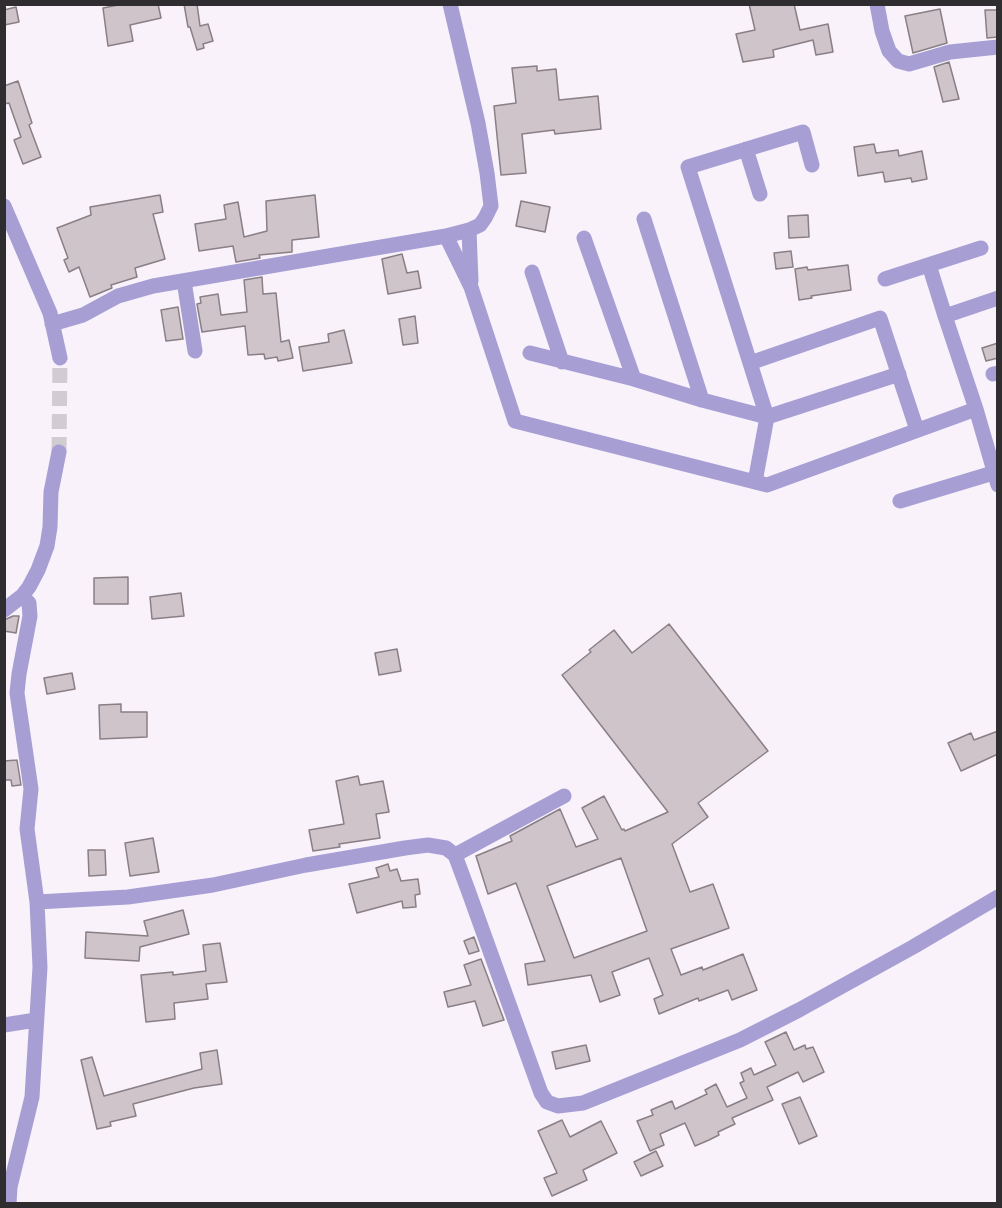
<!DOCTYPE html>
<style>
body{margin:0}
#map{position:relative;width:1002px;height:1208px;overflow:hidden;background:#f9f2fb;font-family:Ubuntu,sans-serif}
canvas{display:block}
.frame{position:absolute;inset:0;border:6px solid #2f2d30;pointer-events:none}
</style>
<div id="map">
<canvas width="1002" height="1208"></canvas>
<div class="frame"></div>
</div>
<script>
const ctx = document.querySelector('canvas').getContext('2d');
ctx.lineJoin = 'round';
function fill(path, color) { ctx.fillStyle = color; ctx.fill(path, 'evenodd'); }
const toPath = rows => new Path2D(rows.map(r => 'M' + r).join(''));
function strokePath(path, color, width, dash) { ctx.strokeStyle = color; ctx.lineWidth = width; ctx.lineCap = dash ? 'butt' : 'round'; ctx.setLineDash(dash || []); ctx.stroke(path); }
const building = toPath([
 [123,4,158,4,161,18,130,25,133,41,108,46,103,8,123,4],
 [184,4,197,4,200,26,208,24,213,41,203,44,204,48,197,50,190,27,188,27,184,4],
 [749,4,794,4,800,30,828,24,833,52,816,55,813,40,773,50,774,57,743,62,736,34,755,30,749,4],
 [16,7,19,22,4,25,4,10,16,7],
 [940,9,947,43,913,53,905,16,940,9],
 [985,10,998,10,998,37,987,38,985,10],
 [949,62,959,99,943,102,934,67,949,62],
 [537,66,537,71,556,69,559,100,598,96,601,129,555,134,554,130,522,134,526,173,501,175,494,106,516,103,512,68,537,66],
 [18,81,32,123,29,125,41,157,23,164,14,140,21,137,9,103,4,104,4,86,18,81],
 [874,144,876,153,898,150,899,156,922,151,927,179,912,182,911,178,885,182,883,172,858,176,854,147,874,144],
 [160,195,163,212,153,214,165,259,135,268,137,277,111,285,112,288,90,297,79,267,69,272,64,260,68,258,57,228,91,215,90,207,160,195],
 [315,195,319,237,292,240,292,252,259,255,260,258,236,262,233,246,199,251,195,224,226,219,224,205,238,202,244,237,267,231,266,201,315,195],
 [521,201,550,207,545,232,516,226,521,201],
 [808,215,809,237,789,238,788,216,808,215],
 [791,251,793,267,776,269,774,253,791,251],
 [402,254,407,273,418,271,421,288,388,294,382,259,402,254],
 [848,265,851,290,811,296,812,298,799,300,795,269,807,267,808,270,848,265],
 [262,277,263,294,276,293,281,342,289,340,293,358,278,361,277,357,265,359,264,354,248,355,245,326,202,332,197,304,201,303,200,297,218,294,221,315,247,312,244,280,262,277],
 [178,307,183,339,166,341,161,310,178,307],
 [415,316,418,343,403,345,399,319,415,316],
 [344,330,352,363,303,371,299,347,329,342,328,334,344,330],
 [998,343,998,358,986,361,982,348,998,343],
 [128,577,128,604,94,604,94,578,128,577],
 [181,593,184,616,152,619,150,597,181,593],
 [13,616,19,616,16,633,4,631,4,620,13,616],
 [669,624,768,751,698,803,708,817,672,844,690,892,713,884,729,928,671,949,681,975,702,967,703,970,743,954,757,990,732,1000,728,990,699,1001,698,998,659,1014,654,999,663,995,649,958,612,972,620,995,600,1002,591,975,528,985,525,964,545,961,516,883,488,894,476,856,512,841,510,836,560,809,576,847,598,839,582,808,604,796,622,830,624,829,625,831,668,812,562,675,591,652,589,650,614,630,632,653,669,624],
 [621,858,647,931,574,958,547,886,621,858],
 [397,649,401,671,379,675,375,653,397,649],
 [72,673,75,689,47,694,44,678,72,673],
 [121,704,121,712,147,712,147,737,100,739,99,705,121,704],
 [998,731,998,754,961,771,948,743,971,733,974,740,998,731],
 [17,760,21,785,12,786,11,780,4,780,4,761,17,760],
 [358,776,360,785,383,781,389,812,376,814,380,838,339,844,340,847,313,851,309,830,344,824,336,781,358,776],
 [153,838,159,872,130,876,125,843,153,838],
 [88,850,105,850,106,875,89,876,88,850],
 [388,864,390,871,397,869,401,881,418,879,420,894,415,895,416,907,403,908,402,901,357,913,349,884,379,877,376,868,388,864],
 [183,910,189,934,140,947,139,961,85,958,86,932,148,936,144,921,183,910],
 [474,937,479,951,469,954,464,941,474,937],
 [220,943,227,982,206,984,208,999,174,1003,175,1019,146,1022,141,975,173,972,173,975,206,971,203,945,220,943],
 [481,959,504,1020,483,1026,475,1001,448,1007,444,992,471,985,464,965,481,959],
 [786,1032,794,1050,805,1045,806,1049,813,1047,824,1072,803,1082,798,1072,767,1087,773,1100,732,1118,735,1124,718,1132,719,1135,709,1140,695,1146,685,1123,660,1134,664,1145,650,1151,637,1121,653,1115,651,1110,672,1101,675,1109,707,1094,705,1090,716,1084,727,1107,747,1098,740,1083,744,1081,741,1073,751,1068,754,1075,776,1065,765,1042,786,1032],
 [586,1045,590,1061,556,1069,552,1052,586,1045],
 [217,1050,222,1084,194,1088,133,1104,136,1116,110,1122,111,1126,97,1129,81,1060,92,1057,104,1096,202,1069,200,1053,217,1050],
 [800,1097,817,1136,799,1144,782,1104,800,1097],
 [562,1120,570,1137,601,1121,617,1153,583,1170,587,1180,552,1196,544,1178,557,1173,538,1131,562,1120],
 [656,1151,663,1166,641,1176,634,1162,656,1151]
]);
fill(building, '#cec4ca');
strokePath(building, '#897f85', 1.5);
strokePath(toPath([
 [59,452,60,358]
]), '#d1cbd2', 15, [15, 8]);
strokePath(toPath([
 [877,4,882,31,889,51,898,61,909,64,950,52,998,47],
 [746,149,760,194],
 [812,165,803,132,688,167,750,363,880,318,917,430],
 [4,206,50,313,60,358],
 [644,219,702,400],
 [469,230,471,281],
 [446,236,471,287,515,421,767,485,976,409],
 [584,238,634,379],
 [929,265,945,316],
 [532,272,562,362],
 [885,279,981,248],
 [184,281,195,351],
 [998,298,945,316,976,409,998,485],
 [52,324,83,315,118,296,153,286,446,236,469,230,480,225,485,218,491,206,487,173,478,123,450,4],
 [530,353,634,379,702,400,767,417,899,374],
 [750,363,767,417,755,482],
 [993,374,998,373],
 [900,501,993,473],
 [4,610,22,596,29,587,38,570,47,546,50,527,51,492,59,452],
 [455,855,564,796],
 [37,902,128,897,213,885,306,865,405,848,428,845,446,848,455,855,468,890,541,1093,547,1102,558,1106,583,1103,740,1040,799,1010,913,947,998,897],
 [4,1025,36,1020],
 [9,1204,10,1187,32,1097,40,967,37,902,27,829,31,789,17,693,19,674,30,616,29,603,22,596]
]), '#a79fd4', 15);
</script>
